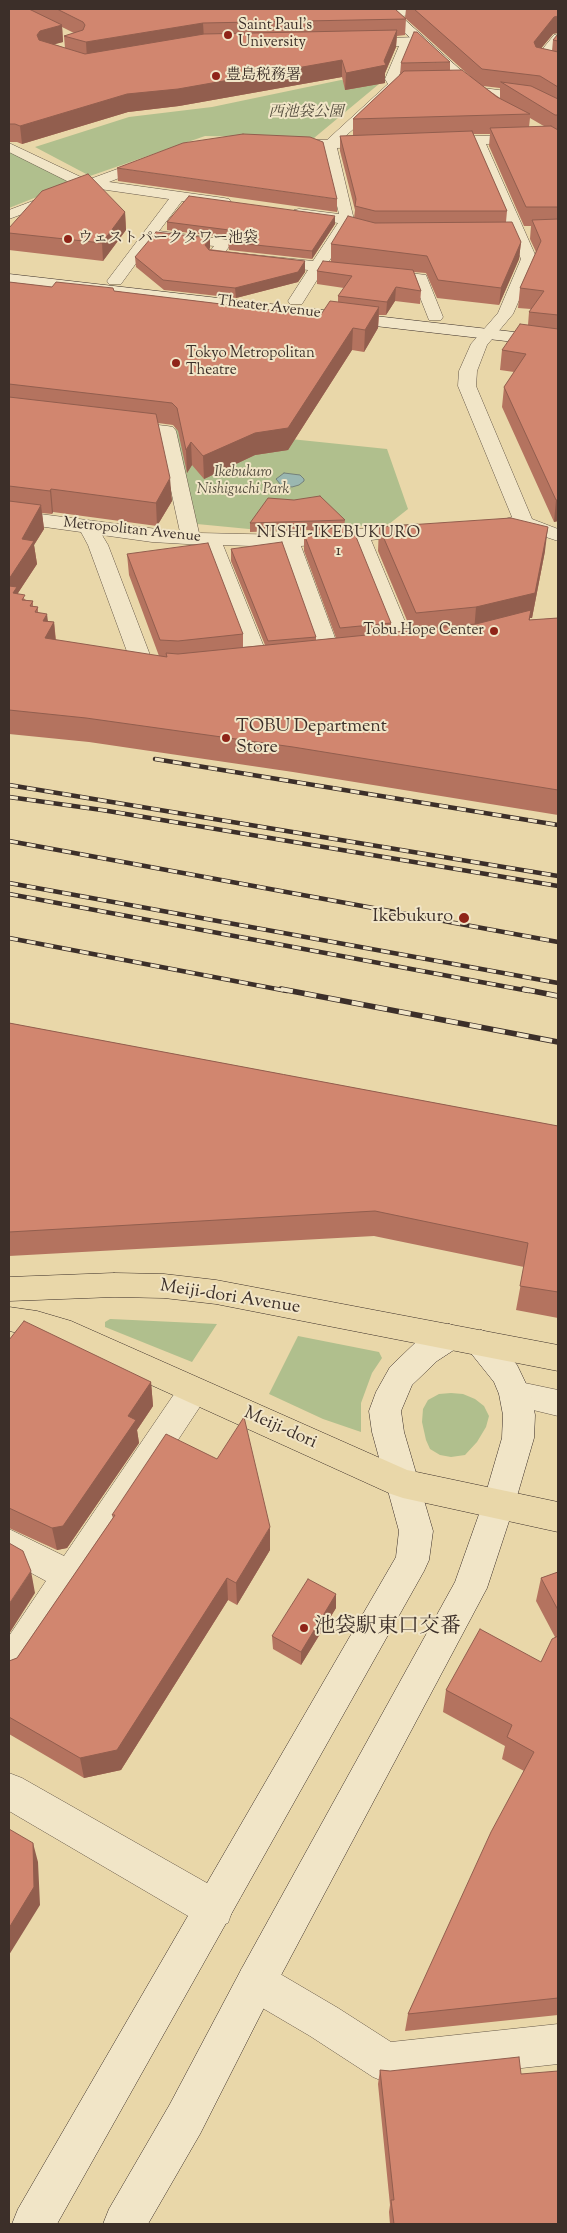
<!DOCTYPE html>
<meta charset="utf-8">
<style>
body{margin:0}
#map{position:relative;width:567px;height:2233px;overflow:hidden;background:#e9d7a9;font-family:"Sorts Mill Goudy",serif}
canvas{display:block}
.frame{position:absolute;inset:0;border:10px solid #3c2f29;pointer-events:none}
</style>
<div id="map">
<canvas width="567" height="2233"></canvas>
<div class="frame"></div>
</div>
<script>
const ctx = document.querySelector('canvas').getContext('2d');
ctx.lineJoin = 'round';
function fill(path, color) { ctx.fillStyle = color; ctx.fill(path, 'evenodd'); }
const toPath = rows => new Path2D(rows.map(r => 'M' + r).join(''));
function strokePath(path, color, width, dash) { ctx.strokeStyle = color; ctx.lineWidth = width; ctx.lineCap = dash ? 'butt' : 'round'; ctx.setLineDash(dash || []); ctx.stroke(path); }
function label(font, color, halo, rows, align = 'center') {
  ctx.font = font + ' "Sorts Mill Goudy","Noto Serif JP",serif'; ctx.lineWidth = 4; ctx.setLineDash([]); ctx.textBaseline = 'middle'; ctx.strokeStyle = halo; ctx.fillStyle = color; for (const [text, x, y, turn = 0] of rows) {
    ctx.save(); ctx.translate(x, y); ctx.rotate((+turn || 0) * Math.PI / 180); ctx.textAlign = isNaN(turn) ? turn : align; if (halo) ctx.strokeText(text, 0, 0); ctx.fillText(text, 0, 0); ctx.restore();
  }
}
fill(toPath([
 [341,80,379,84,314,138,205,136,90,176,35,147,129,117,212,107],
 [9,150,27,160,72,183,9,208],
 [175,427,387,449,408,509,389,524,280,532,197,524],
 [110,1319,111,1319,217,1324,192,1362,105,1327,105,1322],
 [298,1336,379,1352,382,1358,372,1373,361,1403,361,1432,323,1419,269,1394],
 [451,1393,463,1394,475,1399,484,1406,489,1416,486,1427,477,1442,465,1455,451,1457,440,1455,430,1449,426,1440,422,1422,423,1409,428,1400,439,1394]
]), '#b0bf8d');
const water = toPath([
 [284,473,300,475,304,479,304,481,299,485,292,487,281,485,276,479,284,473]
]);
fill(water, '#9ab7b1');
strokePath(water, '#74817b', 1);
const street = toPath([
 [398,9,441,9,435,13,391,17,385,13,387,10,398,9],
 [558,34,558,46,548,58,558,60,558,68,536,63,534,60,536,57,554,35,558,34],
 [420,37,426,41,424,44,412,45,398,78,403,84,401,87,341,140,377,139,382,140,384,143,382,146,337,148,354,220,328,263,426,275,443,317,441,320,429,320,414,282,322,272,302,304,290,304,288,301,308,270,210,258,207,255,214,246,153,240,121,284,109,284,107,281,169,199,93,188,9,219,9,210,75,185,9,152,9,143,83,178,90,179,153,156,158,157,160,160,158,163,109,182,224,198,229,199,231,202,229,205,224,206,182,201,159,231,229,240,232,243,225,252,313,261,338,223,299,217,294,216,292,213,294,210,299,209,339,214,323,148,287,147,280,143,287,139,327,140,388,84,385,79,399,46,359,46,353,42,355,39,420,37],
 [475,87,538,95,558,106,558,115,530,102,470,94,468,91,470,88,475,87],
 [558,134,558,142,486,144,537,259,513,314,487,345,477,371,476,386,532,519,558,529,558,541,522,529,505,527,502,523,505,519,512,517,458,386,459,371,471,344,498,313,521,259,472,144,437,145,430,141,437,137,558,134],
 [122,421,167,426,173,427,176,431,199,533,289,535,417,524,424,526,427,530,424,534,371,540,416,648,413,652,406,654,399,652,396,648,352,541,301,546,341,654,337,658,330,660,323,658,319,654,281,547,223,545,270,662,266,666,259,668,252,666,248,662,204,545,152,542,102,535,108,545,150,655,159,664,173,666,176,671,173,676,165,677,144,674,129,657,88,545,81,532,9,522,9,510,180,532,159,435,116,430,113,426,116,422,122,421],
 [194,1377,205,1381,210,1390,205,1399,21,1678,9,1683,9,1636,46,1581,9,1561,9,1529,64,1556,183,1381,194,1377],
 [515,1381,558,1390,558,1416,504,1403,499,1394,504,1385,515,1381],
 [9,1773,22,1778,228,1895,233,1909,228,1923,214,1928,200,1923,9,1811,9,1773],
 [256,1962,270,1968,338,2008,391,2042,558,2024,558,2064,387,2083,373,2077,310,2036,242,1996,236,1982,242,1968,256,1962]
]);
const secondary = toPath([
 [380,9,393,9,484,91,486,94,484,97,474,97,460,86,380,9],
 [9,274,558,337,558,347,9,284,9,274],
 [449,1324,460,1328,464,1337,460,1346,437,1361,412,1385,401,1411,404,1432,433,1531,429,1560,424,1571,57,2224,12,2224,18,2209,396,1557,399,1531,372,1432,369,1411,376,1392,390,1367,415,1343,438,1328,449,1324],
 [481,1330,492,1334,517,1365,531,1394,535,1415,534,1438,515,1503,487,1588,270,1996,200,2134,148,2224,103,2224,109,2209,170,2104,242,1968,455,1582,483,1503,502,1438,503,1415,499,1394,494,1382,470,1352,466,1343,470,1334,481,1330]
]);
const primary = toPath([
 [114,1273,164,1274,216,1280,558,1345,558,1371,216,1304,164,1298,114,1297,9,1301,9,1277,114,1273],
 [9,1307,37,1311,71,1321,407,1470,558,1502,558,1532,403,1498,391,1494,52,1340,9,1331,9,1307]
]);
strokePath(street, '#675949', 1);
strokePath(secondary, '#3c2f29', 1);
strokePath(primary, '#3c2f29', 1);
fill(street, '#f1e5c7');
fill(secondary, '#f1e5c7');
fill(primary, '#e9d7a9');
const railFar1 = toPath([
 [155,759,558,825],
 [9,785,558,876],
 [9,797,102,810,558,886],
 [9,841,558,942],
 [9,883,558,983],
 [9,894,529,991],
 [9,938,287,991]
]);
const rail = toPath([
 [281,989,558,1042],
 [523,989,558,996]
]);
strokePath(railFar1, '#3c2f29', 4.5);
strokePath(rail, '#3c2f29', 5.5);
strokePath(railFar1, '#f1e5c7', 3, [9]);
strokePath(rail, '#f1e5c7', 4, [12]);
fill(toPath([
 [9,9,395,9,406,19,405,35,397,36,396,47,385,73,385,83,345,90,342,77,179,106,128,112,22,144,17,142,9,142],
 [62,27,74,33,64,36,65,48,54,44,63,42],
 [406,9,558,9,553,34,541,48,552,51,553,40,558,34,558,521,554,522,502,407,504,387,514,372,500,370,502,350,528,325,529,312,531,309,518,308,520,288,536,252,530,239,531,226,524,226,489,146,490,134,473,134,507,211,506,222,521,242,519,259,499,305,437,298,426,273,414,272,421,291,420,304,395,301,386,315,379,315,378,328,364,352,352,350,288,450,255,455,204,479,192,465,187,473,178,431,173,425,158,423,172,501,157,526,53,512,52,514,42,513,44,529,34,545,37,564,18,593,18,594,26,600,33,601,33,606,38,607,38,612,48,621,54,622,56,640,159,656,129,575,127,554,243,634,243,647,265,645,231,561,231,549,316,637,316,640,336,638,304,551,304,534,311,533,311,530,250,532,250,523,345,520,344,527,391,623,391,633,411,630,378,551,379,527,545,551,532,618,530,618,530,620,558,618,558,815,293,772,89,742,9,734,9,282,52,287,114,291,320,316,338,302,338,296,344,288,317,284,317,271,331,261,331,244,354,218,355,210,340,151,340,136,353,136,353,119,400,75,401,63,450,62,450,70,471,77,405,18],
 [483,86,500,88,500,98],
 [530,118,542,125,544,126,529,127],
 [117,168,337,199,337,212,118,181],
 [125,212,126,230,103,261,9,250,9,228],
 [167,222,335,224,312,259,229,250,228,242,230,239,229,238,167,230],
 [210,248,209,249,305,261,305,272,298,282,236,298,164,290,136,267,135,257],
 [9,1023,558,1126,558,1318,516,1310,524,1267,374,1236,9,1256],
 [9,1340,151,1382,153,1406,137,1430,139,1443,67,1548,57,1550,9,1528],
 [112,1515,270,1550,237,1605,228,1600,121,1770,84,1778,9,1734,9,1661,17,1658,113,1518],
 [558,1572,558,2015,405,2031,408,2014,524,1771,502,1759,505,1746,443,1712,446,1690,541,1662,555,1637,536,1601,541,1578],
 [336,1594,336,1608,301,1665,273,1649,272,1636],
 [380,2070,390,2071,521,2074,558,2224,390,2224,389,2212,390,2205,378,2084]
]), '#b4735f');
fill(toPath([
 [558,16,558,33,553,34,535,56,534,42,554,17],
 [203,23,204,39,87,59,86,42],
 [62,25,63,42,41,48,37,35,40,31],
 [397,30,396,47,385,73,385,83,345,90,346,73,384,61],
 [342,60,342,77,179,106,128,112,22,144,20,126,127,94],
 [125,212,126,230,103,261,102,243],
 [335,216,335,224,312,259,312,251],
 [210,238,210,248,205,255,205,245],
 [521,242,519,259,499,305,501,288],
 [305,261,305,272,298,282,236,298,235,288],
 [396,287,395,301,386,315,387,302],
 [379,307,378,328,364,352,365,330],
 [353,328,352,350,288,450,255,455,204,479,203,456],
 [191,442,192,465,187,473,186,450],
 [170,478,172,501,157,526,156,503],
 [51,489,53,512,52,514,50,491],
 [556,500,558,500,558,521,554,522],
 [41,505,44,529,34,545,37,564,18,593,20,611,9,607,9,579,22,539],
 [548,527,545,551,532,618,530,618,529,634,474,632,476,607],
 [47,614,49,630,54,622,56,646,45,638,43,621],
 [151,1382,153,1406,137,1430,139,1443,67,1548,57,1550,52,1528],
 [270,1527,270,1550,237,1605,236,1583],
 [31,1571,35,1593,9,1634,9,1604],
 [227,1578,228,1600,121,1770,84,1778,80,1758],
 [336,1594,336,1608,301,1665,301,1652],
 [33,1843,38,1862,40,1905,9,1955,9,1928]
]), '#925e4e');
const building = toPath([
 [9,9,29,9,62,25,40,31,37,35,39,40,85,54,204,34,397,30,384,61,386,65,346,73,342,60,178,89,127,94,20,126,15,124,9,124,9,9],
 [57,9,395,9,406,19,203,23,86,42,64,36,83,30,85,25,83,22,57,9],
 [414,9,558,9,558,16,554,17,534,42,536,47,558,52,558,87,540,76,482,69,414,9],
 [414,32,417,32,450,62,401,63,414,32],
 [558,34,558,41,553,40,558,34],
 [462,70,497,97,530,114,353,119,404,71,462,70],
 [501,82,531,86,558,99,558,115,555,115,501,82],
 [551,126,558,130,558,207,526,207,490,128,551,126],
 [472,131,507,211,375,211,355,206,356,199,340,136,472,131],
 [243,134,310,137,323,142,337,199,117,168,183,143,243,134],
 [88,174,125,212,102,243,9,233,9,228,42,191,88,174],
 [189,196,335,216,312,251,228,242,234,235,229,230,167,222,189,196],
 [348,216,375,223,512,222,521,242,501,288,438,280,427,256,331,244,348,216],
 [558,219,558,315,529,312,544,291,520,288,541,241,532,220,558,219],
 [156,232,210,238,205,245,209,250,305,261,298,272,235,288,163,280,135,257,156,232],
 [323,261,413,270,421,291,396,287,387,302,338,296,352,276,317,271,323,261],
 [9,282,52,287,56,282,113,288,114,291,320,316,330,301,379,307,365,330,353,328,288,428,255,433,203,456,191,442,186,450,177,408,172,403,9,384,9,282],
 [520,324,558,329,558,500,556,500,504,387,526,354,502,350,520,324],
 [9,397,156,414,170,478,156,503,51,489,50,491,9,486,9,397],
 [320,496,345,520,250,523,268,498,294,500,320,496],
 [9,501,41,505,22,539,34,541,9,579,9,501],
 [511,518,548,527,535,593,476,607,416,613,379,527,511,518],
 [352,527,391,623,340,628,304,534,311,533,311,530,352,527],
 [282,542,316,637,268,641,231,549,282,542],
 [208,543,243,634,178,641,160,640,127,554,208,543],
 [9,586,17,587,13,593,25,595,22,600,33,601,30,606,38,607,35,612,47,614,43,621,54,622,45,638,167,657,166,653,178,654,476,624,531,610,529,620,558,618,558,790,293,747,86,718,9,710,9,586],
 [9,1023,558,1126,558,1292,520,1286,528,1243,375,1211,9,1232,9,1023],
 [24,1321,151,1382,128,1416,136,1420,63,1526,52,1528,9,1508,9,1340,24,1321],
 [244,1417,270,1527,236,1583,227,1578,117,1750,80,1758,9,1717,9,1661,17,1658,115,1515,112,1515,166,1434,217,1459,244,1417],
 [9,1543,23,1551,31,1571,9,1604,9,1543],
 [558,1572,558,1610,541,1578,558,1572],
 [308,1579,336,1594,301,1652,272,1636,308,1579],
 [480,1629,541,1662,552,1639,558,1636,558,1998,408,2014,491,1832,534,1752,507,1737,512,1725,446,1690,480,1629],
 [9,1829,33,1843,34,1887,9,1928,9,1829],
 [519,2057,521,2074,558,2071,558,2224,394,2224,391,2200,394,2200,380,2070,390,2071,519,2057]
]);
fill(building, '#d1866f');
strokePath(building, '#925e4e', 1);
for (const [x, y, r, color] of [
 [228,35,5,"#8f2418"],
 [216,76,5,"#8f2418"],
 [68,239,5,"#8f2418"],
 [176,363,5,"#8f2418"],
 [494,631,5,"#8f2418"],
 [226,738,5,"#8f2418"],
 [464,918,6,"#8f2418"],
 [304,1628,5,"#8f2418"]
]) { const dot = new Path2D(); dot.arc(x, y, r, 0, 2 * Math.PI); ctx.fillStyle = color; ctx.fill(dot); strokePath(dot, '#f1e5c7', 2); }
label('15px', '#3c2f29', '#f1e5c7', [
 ["Saint Paul's",238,26],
 ["University",238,43],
 ["豊島税務署",226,76],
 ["ウェストパークタワー池袋",78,239],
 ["Tokyo Metropolitan",186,354],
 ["Theatre",186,371],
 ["Tobu Hope Center",484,631,"right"]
], 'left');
label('italic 15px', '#534c3d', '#f1e5c7', [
 ["西池袋公園",306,113],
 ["Ikebukuro",243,473],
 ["Nishiguchi Park",243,490]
]);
label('15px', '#3c2f29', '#f1e5c7', [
 ["Theater Avenue",269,308,7],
 ["Metropolitan Avenue",132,531,6]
]);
ctx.letterSpacing = '1px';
label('16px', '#3c2f29', '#f1e5c7', [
 ["NISHI-IKEBUKURO",339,534],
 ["1",339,552]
]);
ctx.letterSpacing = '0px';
label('18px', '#3c2f29', '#f1e5c7', [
 ["TOBU Department",236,728],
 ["Store",236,749],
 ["Ikebukuro",453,918,"right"]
], 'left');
label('18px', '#3c2f29', '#f1e5c7', [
 ["Meiji-dori Avenue",230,1298,9],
 ["Meiji-dori",280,1429,24]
]);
label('21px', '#3c2f29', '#f1e5c7', [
 ["池袋駅東口交番",314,1628]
], 'left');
</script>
